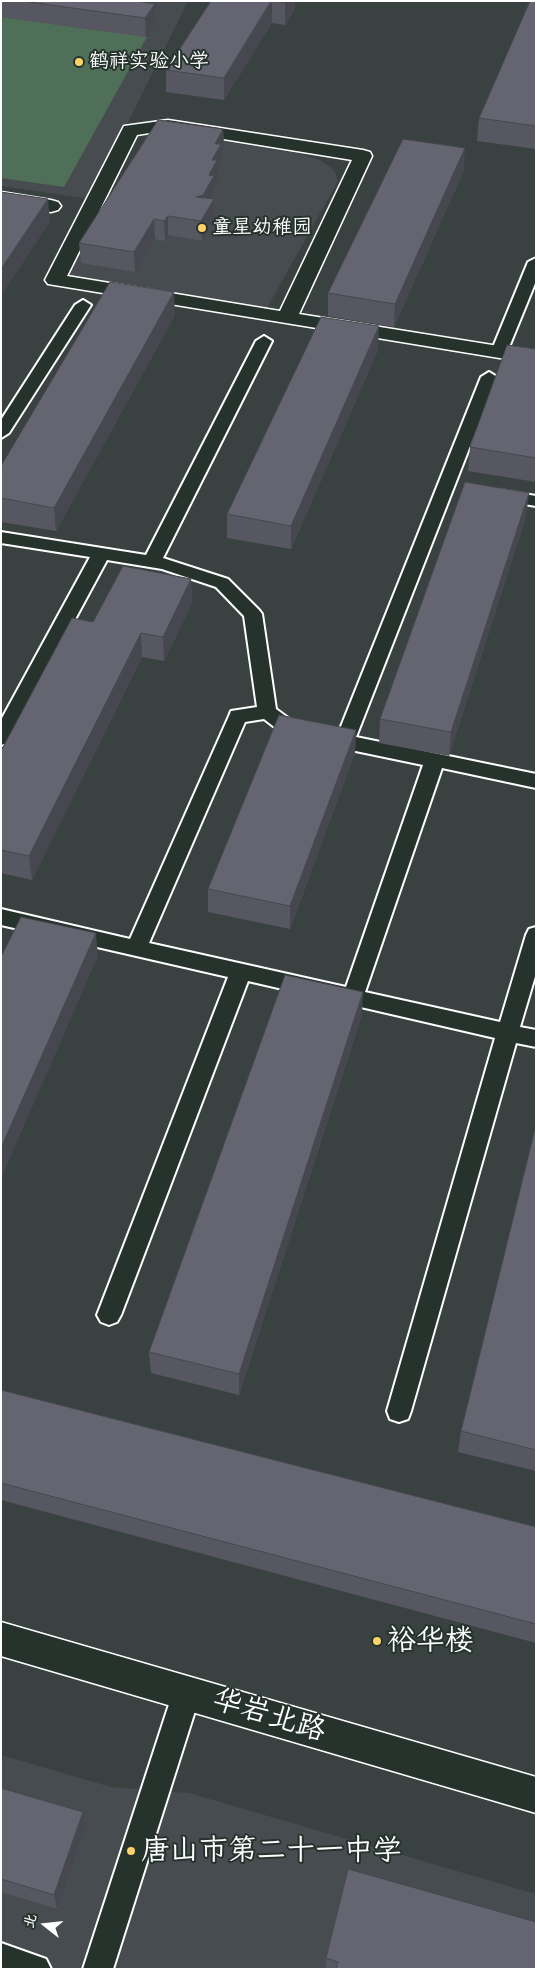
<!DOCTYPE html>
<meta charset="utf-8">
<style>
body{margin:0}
#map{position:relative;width:537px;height:1970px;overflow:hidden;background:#394241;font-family:Caveat,"LXGW WenKai TC",sans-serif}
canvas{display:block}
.frame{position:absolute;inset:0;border:2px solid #fff;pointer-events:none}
.north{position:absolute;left:20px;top:1900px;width:50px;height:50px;-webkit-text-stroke:4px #26332d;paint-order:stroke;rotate:286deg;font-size:14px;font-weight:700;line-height:20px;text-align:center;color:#fff}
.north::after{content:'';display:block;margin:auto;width:18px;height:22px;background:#fff;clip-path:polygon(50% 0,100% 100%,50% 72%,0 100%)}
</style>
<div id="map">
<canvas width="537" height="1970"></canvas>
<div class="frame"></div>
<div class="north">北</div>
</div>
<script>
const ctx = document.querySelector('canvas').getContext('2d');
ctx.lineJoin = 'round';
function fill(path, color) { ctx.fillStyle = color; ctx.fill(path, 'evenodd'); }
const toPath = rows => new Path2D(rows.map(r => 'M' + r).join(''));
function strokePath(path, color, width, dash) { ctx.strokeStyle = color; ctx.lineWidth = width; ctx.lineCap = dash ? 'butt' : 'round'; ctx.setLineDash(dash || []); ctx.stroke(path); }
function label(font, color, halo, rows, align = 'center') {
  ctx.font = font + ' Caveat,"LXGW WenKai TC",sans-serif'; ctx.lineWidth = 4; ctx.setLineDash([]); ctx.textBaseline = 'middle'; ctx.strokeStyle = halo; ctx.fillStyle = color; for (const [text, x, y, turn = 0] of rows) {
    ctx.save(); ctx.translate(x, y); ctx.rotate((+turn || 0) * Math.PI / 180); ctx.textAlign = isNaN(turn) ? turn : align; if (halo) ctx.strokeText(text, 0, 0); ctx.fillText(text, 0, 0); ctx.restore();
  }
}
fill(toPath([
 [1,1,188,1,90,199,1,186],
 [150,130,297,153,320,160,334,170,338,181,267,308,66,275],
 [1,1755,111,1787,189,1793,536,1894,536,1969,1,1969]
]), '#464c4f');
fill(toPath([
 [1,17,147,37,64,187,1,178]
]), '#506f58');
const lane = toPath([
 [536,258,536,281,507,352,499,357,493,355,491,352,528,262,536,258],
 [83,300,91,305,9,433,1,438,1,420,75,305,83,300],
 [264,336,272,341,163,558,228,579,259,610,262,614,276,709,299,726,338,734,481,377,489,372,497,377,356,737,536,774,536,788,442,768,365,992,500,1022,526,935,529,929,536,927,536,973,520,1027,536,1030,536,1047,516,1043,411,1411,408,1419,399,1422,390,1419,387,1411,495,1038,248,981,121,1315,117,1322,109,1325,101,1322,97,1315,228,977,1,925,1,909,130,939,229,716,231,711,257,707,244,616,216,587,162,569,107,560,11,738,8,743,1,745,1,720,90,557,1,543,1,532,146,555,256,341,264,336],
 [264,719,286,736,293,738,423,765,346,987,149,943,245,722,264,719],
 [500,490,536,496,536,506,494,499,491,495,494,491,500,490],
 [187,1679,197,1683,201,1692,113,1969,83,1969,173,1692,177,1683,187,1679],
 [1,1943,46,1959,51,1969,1,1969,1,1943]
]);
const street = toPath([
 [168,120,363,150,370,152,372,156,299,314,536,352,536,364,48,284,45,280,124,126,168,120],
 [168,130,352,160,280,311,67,276,137,135,168,130],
 [1,192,51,200,58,202,61,206,58,210,51,212,1,204,1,192]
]);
const secondary = toPath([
 [1,1622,536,1777,536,1813,1,1656,1,1622]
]);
strokePath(lane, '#fff', 4);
strokePath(street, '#fff', 3);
strokePath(secondary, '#fff', 3);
fill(lane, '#26332d');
fill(street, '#26332d');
fill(secondary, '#26332d');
fill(toPath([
 [1,1,136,1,155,4,156,23,146,37,1,17],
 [211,1,295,1,295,9,285,25,272,23,224,100,166,92,166,70],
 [536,1,536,149,477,141,479,118],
 [223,129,224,149,221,154,221,164,218,170,218,180,214,186,214,196,212,199,214,199,214,219,202,241,168,235,165,241,155,239,135,272,81,263,79,243],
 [464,170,394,327,328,316,328,293],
 [175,315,56,531,1,522,1,466],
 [536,349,536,482,468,471,470,447],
 [378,350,291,549,227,538,227,514],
 [526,517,449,756,379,743,380,719],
 [191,579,192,603,164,661,142,657,32,880,1,873,1,751,93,622],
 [356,730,355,753,290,929,208,912,208,889],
 [362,1015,239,1395,151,1373,149,1352],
 [536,1125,536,1471,458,1452,461,1431],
 [1,1390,536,1527,536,1643,1,1500],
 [1,1788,83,1812,86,1828,57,1909,1,1892],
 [326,1958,536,1969,326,1969]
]), '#575761');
fill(toPath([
 [272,1,272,23,224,100,224,78],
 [286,1,295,1,295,9,285,25,285,3],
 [155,4,156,23,146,37,145,18],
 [223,129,224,149,221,154,221,164,218,170,218,180,214,186,214,196,203,215,196,197,209,175,215,144],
 [465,148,464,170,394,327,395,304],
 [48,199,50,222,1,296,1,269],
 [214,199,214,219,202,241,201,221],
 [168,216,168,235,165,241,164,221],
 [154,219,155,239,135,272,134,252],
 [174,292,175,315,56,531,54,508],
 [379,326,378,350,291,549,291,526],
 [529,493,526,517,449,756,451,732],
 [191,579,192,603,164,661,163,637],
 [141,633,142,657,32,880,29,856],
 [356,730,355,753,290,929,290,906],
 [96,933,98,956,1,1179,1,1148],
 [363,992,362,1015,239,1395,239,1374],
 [83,1812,86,1828,57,1909,54,1895]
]), '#47474f');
const building = toPath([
 [22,1,136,1,155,4,145,18,22,1],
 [211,1,271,1,224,78,166,70,211,1],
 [275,1,286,1,285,3,275,1],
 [530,1,536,1,536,126,479,118,530,1],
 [158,120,223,129,215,144,221,144,212,160,217,160,209,175,214,176,203,195,196,197,214,199,201,221,168,216,164,221,154,219,134,252,79,243,158,120],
 [403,139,465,148,395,304,328,293,403,139],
 [1,192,48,199,1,269,1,192],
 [110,282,174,292,54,508,1,498,1,466,110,282],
 [321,317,379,326,291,526,227,514,321,317],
 [507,345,536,349,536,458,470,447,507,345],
 [465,482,529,493,451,732,380,719,465,482],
 [123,566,191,579,163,637,141,633,29,856,1,850,1,751,72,618,93,622,123,566],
 [279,715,356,730,290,906,208,889,279,715],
 [21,917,96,933,1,1148,1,957,21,917],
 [285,975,363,992,239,1374,149,1352,285,975],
 [536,1125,536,1450,461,1431,536,1125],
 [1,1390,536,1527,536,1624,1,1483,1,1390],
 [1,1788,83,1812,54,1895,1,1879,1,1788],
 [348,1869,536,1922,536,1969,336,1969,338,1962,326,1958,348,1869]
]);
fill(building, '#656571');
strokePath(building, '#47474f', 1);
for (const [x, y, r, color] of [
 [79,62,5,"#ffd166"],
 [202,228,5,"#ffd166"],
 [377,1641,5,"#ffd166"],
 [131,1851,5,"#ffd166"]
]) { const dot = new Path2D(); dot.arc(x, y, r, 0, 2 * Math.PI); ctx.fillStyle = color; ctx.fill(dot); strokePath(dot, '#26332d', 2); }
label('20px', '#fff', '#26332d', [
 ["鹤祥实验小学",89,62],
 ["童星幼稚园",212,228]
], 'left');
label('29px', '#fff', '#26332d', [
 ["裕华楼",387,1641],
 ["唐山市第二十一中学",141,1851]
], 'left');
label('29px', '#fff', '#26332d', [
 ["华岩北路",269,1716,17]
]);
</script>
